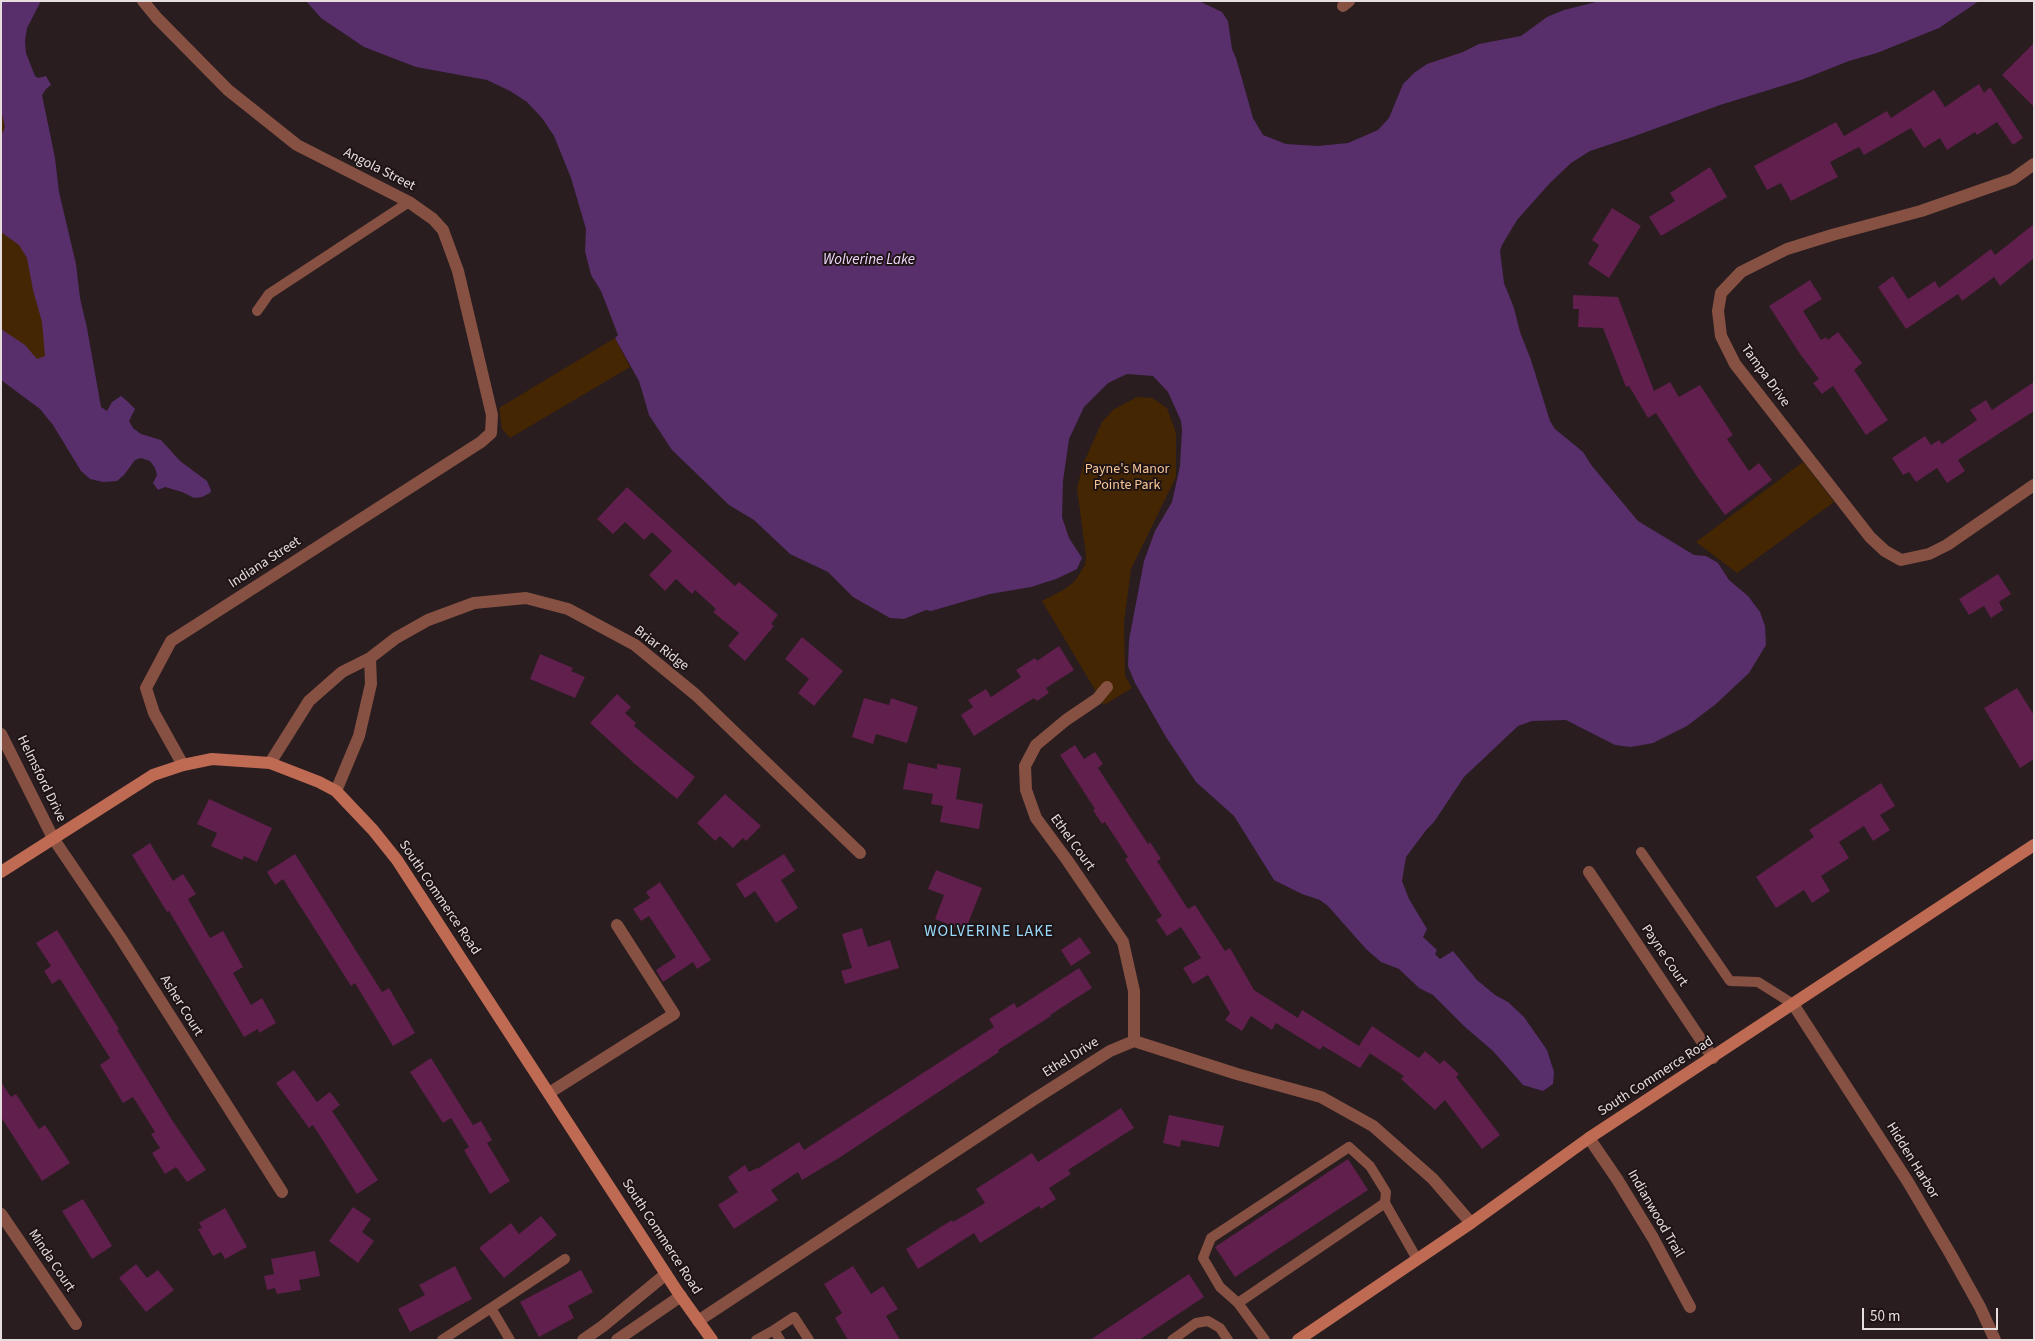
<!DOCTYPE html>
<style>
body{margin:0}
#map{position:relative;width:2035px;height:1341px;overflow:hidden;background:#291d1f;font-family:"Source Sans 3",sans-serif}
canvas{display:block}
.frame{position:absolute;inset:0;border:2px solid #e5ddde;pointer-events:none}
.scale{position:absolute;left:1862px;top:1308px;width:136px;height:22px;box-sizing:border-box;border:2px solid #e5ddde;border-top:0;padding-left:6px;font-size:15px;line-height:18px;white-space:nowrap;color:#e5ddde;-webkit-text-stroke:4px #1f1415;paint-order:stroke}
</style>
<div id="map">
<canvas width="2035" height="1341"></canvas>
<div class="frame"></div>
<div class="scale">50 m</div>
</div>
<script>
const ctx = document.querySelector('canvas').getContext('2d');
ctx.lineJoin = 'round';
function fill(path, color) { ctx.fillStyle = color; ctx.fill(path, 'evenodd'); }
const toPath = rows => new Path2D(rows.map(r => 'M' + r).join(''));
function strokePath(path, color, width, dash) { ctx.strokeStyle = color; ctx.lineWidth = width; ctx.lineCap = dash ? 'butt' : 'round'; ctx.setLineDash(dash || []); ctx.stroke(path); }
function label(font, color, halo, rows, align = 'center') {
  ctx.font = font + ' "Source Sans 3",sans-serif'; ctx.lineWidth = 4; ctx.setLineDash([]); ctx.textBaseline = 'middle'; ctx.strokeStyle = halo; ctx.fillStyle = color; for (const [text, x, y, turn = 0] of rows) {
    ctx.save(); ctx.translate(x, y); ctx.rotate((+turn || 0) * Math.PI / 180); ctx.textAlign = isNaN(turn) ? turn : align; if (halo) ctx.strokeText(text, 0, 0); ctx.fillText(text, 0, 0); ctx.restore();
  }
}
fill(toPath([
 [1,49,63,345,38,376,1,342],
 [615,338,630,367,510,438,502,429,499,408],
 [1137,397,1152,398,1167,408,1176,433,1176,477,1131,569,1124,622,1125,676,1132,688,1104,705,1042,601,1065,589,1075,581,1085,565,1086,556,1077,488,1084,462,1102,422,1113,410],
 [1803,462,1834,502,1737,573,1696,542]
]), '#452602');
fill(toPath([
 [1,1,41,1,27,28,25,41,26,53,35,76,38,78,46,76,51,85,46,89,42,95,55,158,59,192,76,264,80,298,87,328,101,407,107,411,112,402,121,396,127,401,135,409,129,421,133,428,141,434,161,440,180,461,207,481,211,490,210,493,202,497,194,498,182,492,165,487,158,490,153,483,157,475,155,468,150,461,141,458,135,460,124,475,117,481,103,482,90,479,81,471,53,425,40,409,1,380,1,329,25,345,37,359,45,356,42,322,33,290,27,258,19,245,1,232,1,136,5,127,1,110],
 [306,1,1199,1,1222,12,1228,21,1232,49,1236,58,1253,118,1263,135,1286,144,1318,146,1348,143,1378,130,1389,118,1403,84,1414,73,1427,64,1463,52,1479,44,1521,36,1547,17,1564,10,1600,1,1979,1,1939,28,1877,53,1849,61,1801,80,1720,105,1632,137,1590,151,1571,163,1550,183,1517,220,1502,245,1500,251,1504,283,1514,308,1520,332,1531,360,1550,421,1555,429,1583,452,1592,466,1638,521,1694,555,1706,556,1718,563,1729,580,1748,596,1760,612,1765,626,1766,645,1749,673,1716,704,1687,726,1653,743,1631,747,1615,745,1566,720,1532,721,1518,726,1464,777,1434,822,1427,829,1406,857,1402,881,1409,899,1427,929,1423,937,1437,950,1435,954,1440,959,1453,951,1477,980,1495,995,1508,1002,1524,1017,1547,1050,1554,1072,1553,1084,1543,1091,1523,1085,1493,1051,1465,1027,1433,995,1419,988,1399,969,1381,962,1366,949,1328,906,1320,900,1302,894,1274,880,1234,816,1196,782,1166,737,1135,683,1128,666,1129,640,1144,561,1155,531,1172,502,1180,466,1182,430,1181,421,1168,392,1153,376,1127,374,1108,383,1084,407,1069,439,1063,481,1062,517,1069,538,1082,558,1077,569,1056,579,1031,587,990,594,931,611,926,610,904,619,890,618,853,597,828,572,790,554,754,520,729,505,672,450,649,415,639,381,615,338,618,335,601,291,591,275,585,251,586,229,571,178,554,136,542,118,527,102,510,91,487,80,416,67,364,47,321,18]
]), '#582e6b');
fill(toPath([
 [2034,43,2034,107,2002,75],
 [1979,84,1984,93,1990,87,2023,138,2013,145,1997,122,1977,135,1975,132,1947,150,1940,138,1924,148,1911,128,1864,155,1859,147,1830,162,1838,177,1791,201,1781,183,1767,190,1754,166,1836,122,1844,136,1887,111,1891,118,1934,90,1945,107],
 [1710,167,1727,197,1661,236,1649,217,1675,201,1670,193],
 [1612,208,1641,226,1609,278,1588,264,1599,245,1592,240],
 [2034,224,2034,258,2011,277,2000,286,1994,277,1962,301,1958,294,1906,329,1878,287,1893,276,1908,299,1935,281,1939,288,1991,249,1995,255],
 [1810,280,1822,299,1803,311,1821,340,1826,337,1828,340,1838,332,1862,363,1854,370,1888,420,1866,435,1833,386,1822,394,1813,383,1819,379,1800,354,1769,306],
 [1573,295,1618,297,1654,391,1670,382,1679,397,1700,385,1733,435,1727,439,1749,471,1759,463,1772,480,1725,515,1698,478,1656,413,1648,418,1629,386,1626,387,1603,328,1578,327,1579,309,1573,309],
 [2034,382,2034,411,1958,460,1965,471,1947,483,1937,468,1916,482,1909,472,1903,475,1892,458,1925,436,1931,445,1939,440,1942,444,1977,420,1970,410,1986,400,1992,410],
 [627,487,735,586,739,582,778,615,771,624,774,626,745,661,728,646,739,633,713,612,716,609,695,590,692,594,676,579,665,591,649,575,672,551,652,532,644,540,625,522,613,534,597,519],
 [1998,574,2011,594,1999,602,2003,610,1991,618,1984,606,1969,615,1959,599],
 [802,637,843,671,814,706,798,693,809,679,785,659],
 [1059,646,1074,670,1046,688,1049,693,1037,701,1034,698,974,736,961,715,973,707,968,700,986,689,991,697,1021,677,1016,670,1035,658,1037,661],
 [540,654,573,668,571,671,585,677,575,698,530,679],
 [2017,688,2034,715,2034,759,2020,768,1984,708],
 [617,694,631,707,625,713,636,723,634,726,695,777,677,799,635,764,590,723],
 [864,698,889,705,891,698,918,707,907,743,876,734,873,744,852,737],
 [1075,745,1084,759,1095,752,1103,764,1098,768,1148,844,1150,842,1161,859,1157,861,1188,909,1195,905,1225,951,1230,948,1254,990,1298,1018,1302,1010,1370,1053,1360,1068,1323,1046,1320,1050,1276,1023,1272,1030,1251,1016,1242,1031,1225,1020,1230,1013,1208,975,1193,984,1183,968,1201,958,1181,927,1167,936,1156,920,1162,916,1125,859,1128,857,1105,822,1102,824,1093,810,1095,809,1060,755],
 [908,763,937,769,937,764,961,768,956,799,983,804,979,829,940,822,943,806,931,804,933,794,903,789],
 [1881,783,1895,806,1880,815,1890,830,1873,841,1864,826,1839,842,1849,858,1821,876,1830,891,1812,903,1804,890,1776,908,1756,877,1814,837,1809,830],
 [725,794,761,826,746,841,743,838,733,848,720,836,715,841,697,823],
 [209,799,272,828,257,862,244,856,242,860,211,846,217,833,197,824],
 [150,843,173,881,183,874,196,894,188,899,210,938,223,931,243,967,233,973,251,1005,262,998,276,1023,259,1033,258,1029,244,1037,169,911,167,912,132,855],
 [295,854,382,992,389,988,415,1033,393,1046,355,983,351,986,283,879,275,885,267,872],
 [784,854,795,871,781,880,798,908,776,923,755,891,745,898,736,884],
 [936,870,982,888,965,931,935,919,944,895,928,889],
 [660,882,711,960,697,969,693,962,663,982,656,970,676,957,649,916,641,921,633,909,650,898,646,892],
 [862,928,868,947,890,940,899,968,845,984,841,971,852,968,842,934],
 [57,930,119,1029,117,1030,172,1120,206,1170,187,1182,176,1167,165,1174,152,1153,160,1148,151,1134,155,1132,133,1097,123,1103,100,1065,110,1058,60,979,52,984,44,971,51,966,36,943],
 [1080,937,1091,953,1071,966,1061,950],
 [1079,968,1092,988,1050,1015,1051,1016,998,1050,999,1052,842,1156,802,1180,798,1172,771,1190,778,1200,734,1229,718,1205,738,1192,728,1177,745,1165,749,1172,757,1168,757,1169,799,1142,804,1150,994,1027,989,1019,1014,1003,1017,1008],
 [1372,1026,1419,1058,1425,1051,1440,1064,1444,1060,1459,1074,1456,1077,1500,1135,1482,1149,1445,1100,1435,1110,1401,1079,1404,1076,1359,1046],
 [431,1058,473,1125,481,1121,492,1140,487,1143,510,1181,490,1194,464,1150,469,1147,451,1118,443,1123,410,1072],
 [294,1070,317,1102,330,1092,340,1105,332,1111,378,1180,357,1194,313,1125,309,1128,276,1083],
 [1,1082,11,1097,16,1094,39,1129,45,1125,70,1163,42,1181,1,1117],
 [1121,1108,1134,1128,1068,1170,1071,1174,1049,1188,1056,1199,1041,1209,1039,1206,980,1243,974,1233,918,1269,906,1249,952,1220,953,1222,985,1203,976,1189,1032,1153,1038,1162],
 [1169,1115,1224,1126,1219,1147,1181,1140,1180,1147,1163,1143],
 [1348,1159,1368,1190,1235,1277,1215,1247],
 [83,1199,112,1246,92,1259,62,1211],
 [353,1207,371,1219,362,1232,374,1241,358,1263,329,1241],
 [225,1208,247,1247,225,1259,221,1252,213,1256,198,1229,202,1228,199,1223],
 [541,1216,557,1235,504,1278,479,1248,511,1223,519,1234],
 [315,1251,320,1276,299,1280,301,1290,277,1294,275,1288,267,1290,264,1276,274,1274,271,1259],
 [136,1264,147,1278,158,1270,174,1290,146,1312,119,1278],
 [455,1266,472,1299,410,1332,398,1309,425,1295,419,1285],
 [853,1266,871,1294,883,1286,898,1309,886,1316,900,1340,848,1340,835,1318,842,1313,824,1284],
 [581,1270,593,1292,568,1306,574,1318,539,1337,520,1302],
 [1189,1274,1204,1297,1139,1340,1090,1340]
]), '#601f4c');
strokePath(toPath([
 [257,311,269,294,409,202],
 [1641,852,1730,981,1758,982,1793,1004],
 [1238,1303,1385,1203],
 [774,1330,794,1317,809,1340],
 [442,1340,491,1308],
 [510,1340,491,1308,565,1259],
 [756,1340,774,1330,780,1340],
 [1172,1340,1196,1323,1208,1321,1220,1328,1228,1340],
 [1265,1340,1238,1303,1220,1287,1203,1258,1211,1238,1349,1147,1370,1166,1386,1192,1385,1203,1417,1259]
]), '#865142', 10);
strokePath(toPath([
 [143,1,157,18,228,90,297,145,409,202,433,219,443,230,458,271,492,415,491,433,481,442,171,641,146,688,154,713,183,765],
 [1343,6,1349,1],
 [2034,164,2013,179,1921,211,1832,235,1787,249,1741,272,1721,293,1718,311,1721,336,1735,364,1870,537,1885,551,1901,560,1929,554,1947,545,2034,485],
 [1107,687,1097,699,1066,720,1036,745,1025,766,1026,790,1036,818,1067,860,1123,942,1134,991,1134,1041],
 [1,734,53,838,120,937,282,1192],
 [270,763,309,701,342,672,370,658,396,638,428,620,474,603,526,598,568,609,635,645,696,695,860,853],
 [336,791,359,736,371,684,370,658],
 [1589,872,1713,1058],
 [1793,1004,1908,1182,1951,1255,1980,1307,1995,1340],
 [549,1093,674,1014,617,925],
 [1589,1138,1617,1179,1653,1238,1690,1307],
 [1,1214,76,1324],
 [698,1321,1033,1100,1110,1051,1134,1041,1237,1074,1321,1097,1373,1126,1433,1179,1471,1223],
 [583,1340,603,1326,666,1274],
 [617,1340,681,1296]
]), '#865142', 12);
strokePath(toPath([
 [1,872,153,775,183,765,212,759,270,763,319,782,336,791,373,830,397,860,677,1291,712,1340],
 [1298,1340,1471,1223,1589,1138,2034,845]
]), '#bf6a52', 12);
label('14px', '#e5ddde', '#1f1415', [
 ["Angola Street",379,170,27],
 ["Tampa Drive",1765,376,54],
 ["Indiana Street",265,563,-33],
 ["Briar Ridge",661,649,37],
 ["Helmsford Drive",41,779,64],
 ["Ethel Court",1072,843,54],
 ["South Commerce Road",439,898,56],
 ["Payne Court",1664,956,56],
 ["Asher Court",181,1006,58],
 ["Ethel Drive",1071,1058,-32],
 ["South Commerce Road",1656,1077,-33],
 ["Hidden Harbor",1912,1161,58],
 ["Indianwood Trail",1655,1214,60],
 ["South Commerce Road",661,1237,57],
 ["Minda Court",51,1261,56]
]);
label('14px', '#f8c698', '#1f1415', [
 ["Payne's Manor",1127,470],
 ["Pointe Park",1127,486]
]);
label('italic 15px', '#efd7fc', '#1f1415', [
 ["Wolverine Lake",869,261]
]);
ctx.letterSpacing = '1px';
label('16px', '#99d9fb', '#1f1415', [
 ["WOLVERINE LAKE",989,932]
]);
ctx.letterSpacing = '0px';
</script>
